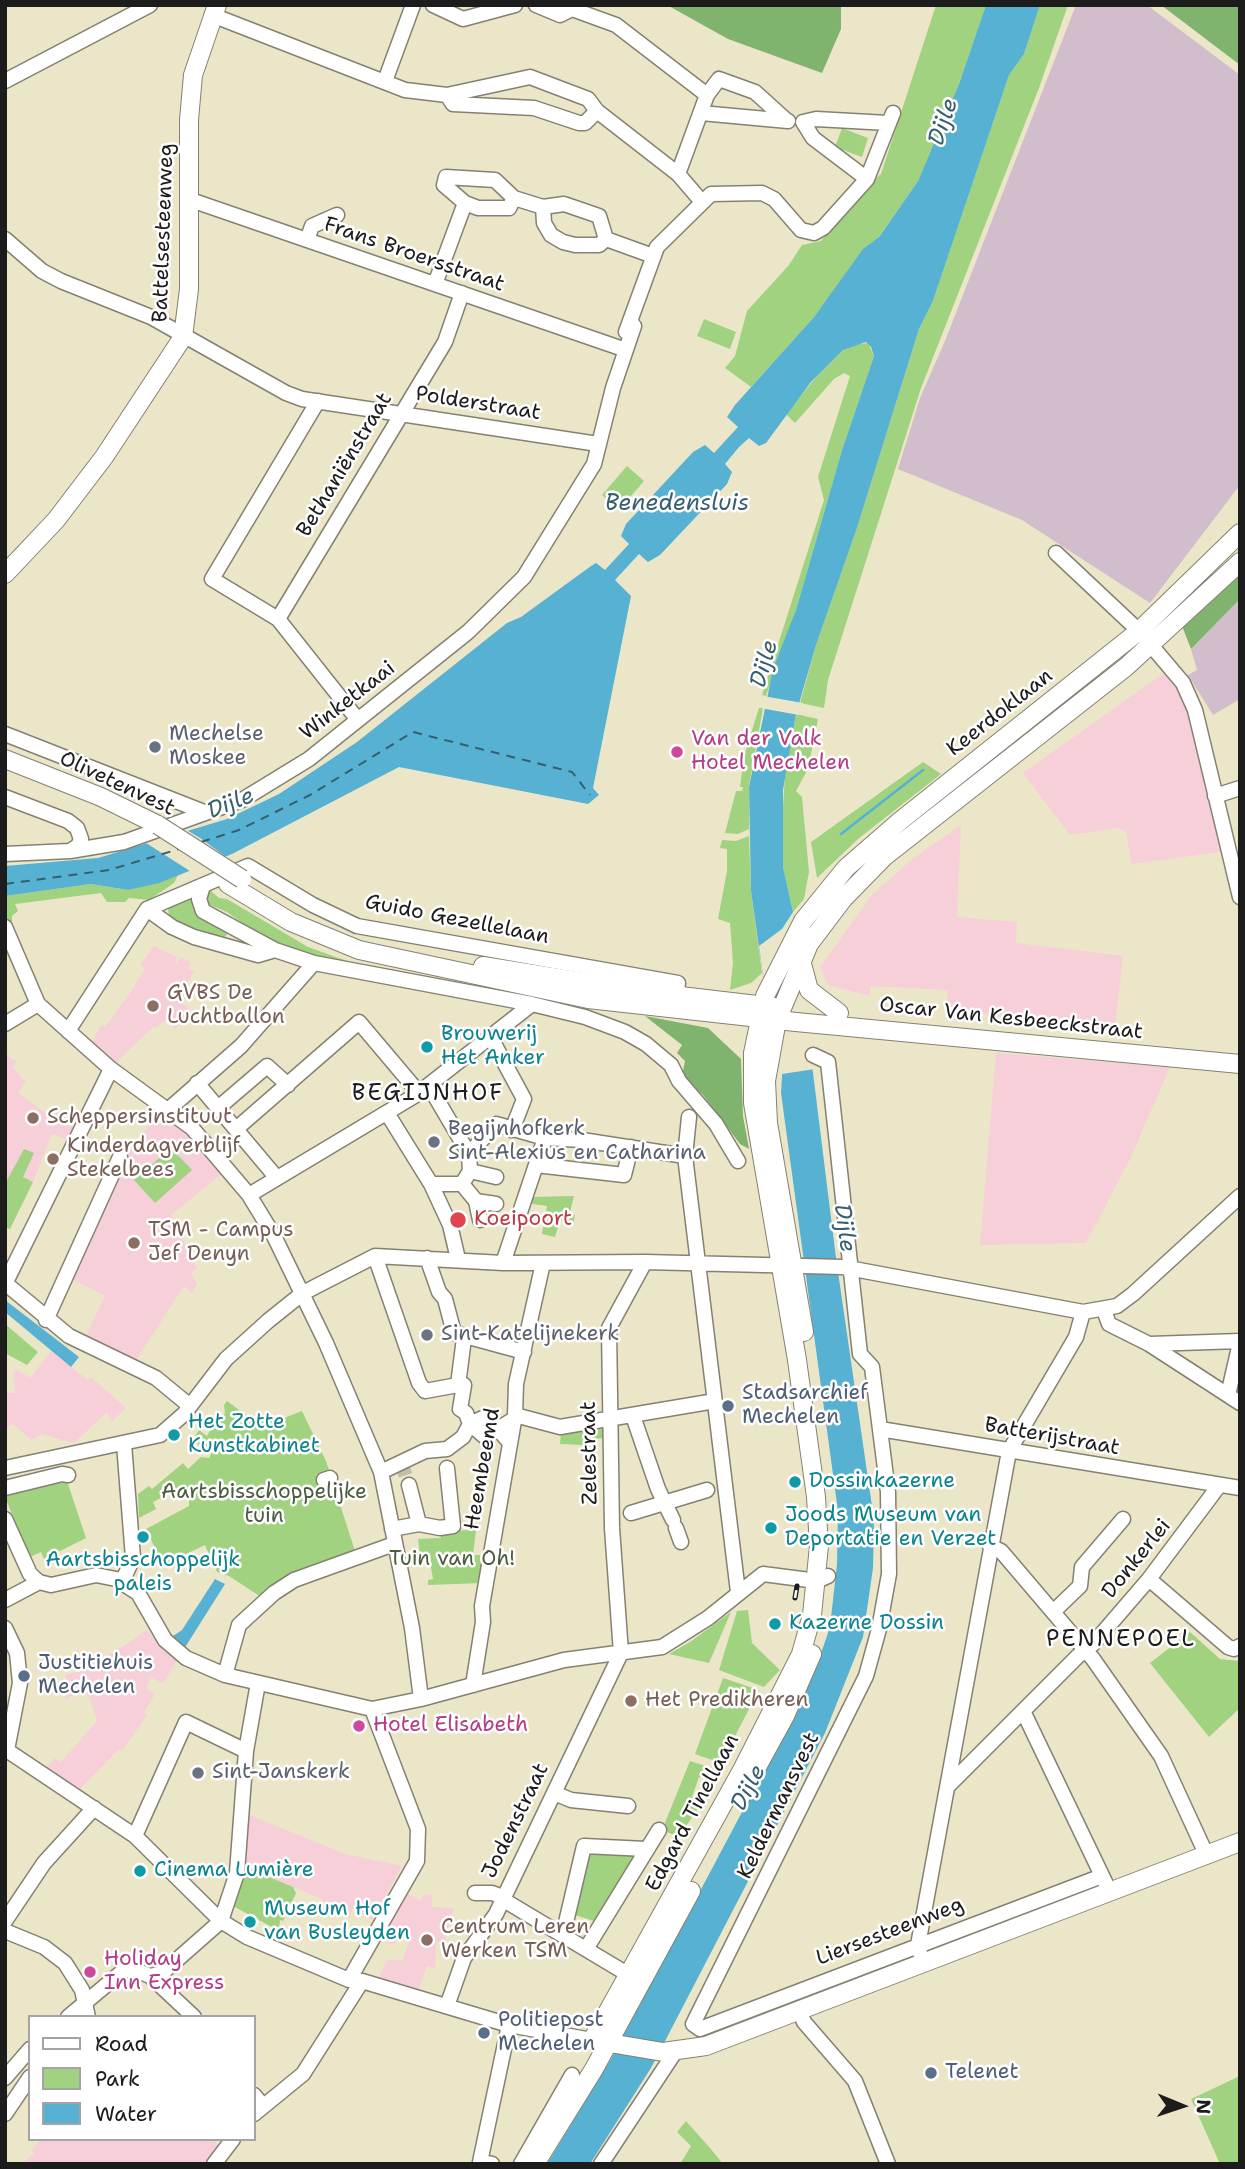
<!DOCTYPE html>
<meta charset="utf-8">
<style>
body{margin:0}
#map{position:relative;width:1245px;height:2169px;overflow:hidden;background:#ece6c9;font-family:"Shantell Sans",sans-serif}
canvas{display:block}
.frame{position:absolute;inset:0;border:7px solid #1c1c1c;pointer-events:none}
.legend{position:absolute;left:28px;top:2015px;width:228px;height:126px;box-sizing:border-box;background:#fff;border:2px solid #a4a4a4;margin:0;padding:9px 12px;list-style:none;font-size:21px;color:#1c1c1c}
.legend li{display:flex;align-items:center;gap:14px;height:35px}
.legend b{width:35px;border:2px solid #a4a4a4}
.north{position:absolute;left:1147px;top:2071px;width:70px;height:70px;-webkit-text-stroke:5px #fff;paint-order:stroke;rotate:92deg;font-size:19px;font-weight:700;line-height:28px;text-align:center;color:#1c1c1c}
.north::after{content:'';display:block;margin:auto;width:24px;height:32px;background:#1c1c1c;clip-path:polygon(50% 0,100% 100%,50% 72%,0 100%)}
</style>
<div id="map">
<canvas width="1245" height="2169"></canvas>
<div class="frame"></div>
<ul class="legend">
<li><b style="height:9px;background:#fff"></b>Road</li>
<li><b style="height:19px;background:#a1d280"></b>Park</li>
<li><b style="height:19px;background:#56b1d3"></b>Water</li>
</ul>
<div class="north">N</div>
</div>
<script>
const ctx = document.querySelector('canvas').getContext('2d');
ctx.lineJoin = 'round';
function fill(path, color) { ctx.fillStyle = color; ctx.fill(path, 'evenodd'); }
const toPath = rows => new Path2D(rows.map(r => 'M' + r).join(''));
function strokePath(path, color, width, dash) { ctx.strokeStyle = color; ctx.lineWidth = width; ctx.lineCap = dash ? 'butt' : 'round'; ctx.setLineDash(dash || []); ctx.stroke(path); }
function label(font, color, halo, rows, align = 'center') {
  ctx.font = font + ' "Shantell Sans",sans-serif'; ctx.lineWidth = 5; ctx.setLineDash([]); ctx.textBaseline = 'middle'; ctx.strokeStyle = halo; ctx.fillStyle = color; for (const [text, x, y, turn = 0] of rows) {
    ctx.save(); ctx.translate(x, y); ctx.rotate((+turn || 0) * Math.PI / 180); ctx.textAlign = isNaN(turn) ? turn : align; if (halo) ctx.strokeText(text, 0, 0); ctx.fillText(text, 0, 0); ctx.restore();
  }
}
fill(toPath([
 [1164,673,1176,687,1188,713,1221,852,1131,864,1126,832,1118,828,1070,835,1023,773],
 [961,825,957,917,1017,922,1016,943,1123,956,1115,1028,947,1010,948,990,870,986,870,996,828,985,820,967,872,895,911,860],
 [154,946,177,957,175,966,180,957,190,962,189,969,194,971,178,1000,192,1012,175,1029,166,1020,156,1028,153,1027,115,1064,91,1044,101,1025,105,1027,130,993,145,968,140,965],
 [996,1053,1170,1067,1130,1159,1086,1243,980,1245],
 [5,1054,16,1061,13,1068,26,1082,18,1093,48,1115,53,1109,63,1114,60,1122,79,1129,72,1142,52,1134,33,1182,23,1177,33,1153,29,1152,5,1184],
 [160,1112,186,1132,224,1172,171,1215,197,1269,191,1272,197,1285,192,1293,184,1286,134,1363,85,1337,105,1296,68,1277,124,1158],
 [51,1351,88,1380,91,1377,126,1408,111,1422,107,1412,74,1443,41,1434,31,1440,13,1424,5,1429,5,1393,15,1393,13,1374,16,1369,30,1378],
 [146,1630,177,1661,163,1683,151,1678,146,1688,155,1694,144,1712,147,1715,122,1751,119,1749,79,1790,47,1767,55,1758,61,1762,97,1721,89,1695,74,1695,65,1699,66,1675,80,1671,127,1644],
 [247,1814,346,1854,402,1866,372,1920,353,1909,349,1917,323,1904,324,1900,243,1866],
 [406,1892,421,1901,423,1895,432,1894,432,1907,454,1908,444,1943,436,1942,435,1968,427,1966,419,1989,379,1977,388,1960,403,1960,410,1938,397,1939,393,1945,380,1939],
 [41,2139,213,2139,218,2145,207,2164,22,2164,34,2153,32,2150]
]), '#f6cfd9');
fill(toPath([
 [1076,5,1147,5,1240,75,1240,485,1150,603,1022,520,898,469,920,398,945,341],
 [1240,599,1240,699,1213,715,1188,675,1197,670,1191,649]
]), '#d1bdcb');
fill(toPath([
 [936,5,986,5,959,84,918,181,878,238,865,248,814,317,751,387,725,368,735,356,747,311,789,265,802,245,821,241,862,191,881,174],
 [1040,5,1068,5,1039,88,921,388,828,680,824,708,800,703,816,645,857,528,919,329,933,301,1009,75,1024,54],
 [842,128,868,138,862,157,835,147],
 [704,319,736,332,730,349,697,336],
 [868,343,874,356,842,450,796,610,766,696,762,695,824,500,818,477,850,376,844,373,834,379,795,423,786,414,817,376,843,350,851,345],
 [627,466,644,481,619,510,602,495],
 [759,708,763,708,749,786,749,829,738,834,725,833,736,791,742,791,743,787,740,787,744,756],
 [796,714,818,719,808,769,796,791,802,797,809,872,804,899,793,912,783,867,782,822,785,775],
 [923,762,941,774,858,839,817,878,811,842],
 [749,836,751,891,762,973,751,983,730,990,733,963,730,923,718,919,727,871,727,849,720,848,722,840,736,841],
 [178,875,174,883,149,900,129,898,125,902,107,902,101,893,15,904,18,911,12,916,12,936,5,922,5,896,91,884,128,890],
 [210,890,219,898,227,899,308,947,364,967,303,955,264,939,227,912,208,904,205,898],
 [193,895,228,933,224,938,175,922,169,916,168,908,172,904],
 [171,1148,192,1170,155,1203,134,1180],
 [24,1149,34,1153,23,1177,33,1182,10,1229,5,1227,5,1184],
 [574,1196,570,1212,575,1215,573,1225,560,1221,555,1237,542,1234,547,1206,533,1204,529,1197],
 [5,1324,38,1352,27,1365,5,1353],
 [227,1401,252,1419,279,1420,302,1411,326,1461,355,1551,261,1597,229,1576,217,1572,205,1545,163,1565,146,1529,189,1506,189,1500,182,1498,184,1496,181,1488,153,1502,156,1509,139,1518,138,1494,149,1486,152,1489,183,1463,188,1469,201,1457,209,1458,212,1452,197,1444,199,1438,195,1436,199,1430,207,1436,216,1420,219,1422,225,1413,224,1405],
 [603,1426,604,1438,586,1440,583,1445,560,1444,561,1431],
 [67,1481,86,1538,44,1559,41,1552,28,1558,5,1496],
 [476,1530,473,1555,487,1555,483,1583,428,1585,428,1580,433,1579,429,1556,420,1556,418,1539,441,1538,440,1531],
 [748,1610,752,1643,780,1670,764,1687,719,1670,737,1611],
 [731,1612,709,1663,669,1654,690,1642],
 [1190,1632,1220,1659,1240,1661,1240,1708,1209,1737,1150,1663],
 [723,1678,759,1690,721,1763,695,1754],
 [690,1761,718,1770,714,1780,699,1777,692,1797,702,1802,679,1837,662,1830],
 [587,1850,637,1853,597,1922,572,1914],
 [243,1866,293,1887,296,1893,283,1921,280,1920,279,1931,233,1906],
 [1240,2076,1240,2164,1220,2164,1191,2099],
 [686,2121,710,2148,723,2164,680,2164,691,2146,677,2132]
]), '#a1d280');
fill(toPath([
 [667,5,841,5,841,29,822,73,728,39],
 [1161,5,1240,5,1240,65],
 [1240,568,1240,599,1191,649,1182,626],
 [645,1016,708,1028,741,1059,743,1116,749,1149,740,1144,703,1095,682,1076,685,1061,677,1053,682,1045]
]), '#80b46e');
fill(toPath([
 [986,5,1040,5,1024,54,1009,75,933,301,919,329,857,528,816,645,796,714,783,790,783,867,793,912,836,1258,874,1520,873,1568,863,1637,825,1733,651,2068,590,2164,547,2164,611,2059,794,1714,815,1671,830,1627,837,1564,838,1511,781,1093,782,1076,763,976,751,891,749,787,773,669,796,610,842,450,874,356,871,347,866,342,843,350,811,382,766,443,759,446,749,438,739,447,725,464,732,472,727,484,660,555,648,562,639,554,615,580,631,596,593,788,599,795,588,804,399,767,232,854,159,883,128,890,91,884,5,896,5,866,98,858,227,819,279,794,357,742,507,623,521,617,591,566,596,563,605,570,629,544,621,536,626,524,693,452,705,445,714,453,738,427,727,417,735,405,814,317,863,249,879,237,918,181,959,84],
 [5,1300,79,1357,71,1367,5,1312],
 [215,1579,225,1584,184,1649,173,1636,182,1630]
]), '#56b1d3');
fill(toPath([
 [763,696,803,703,799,715,760,708],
 [185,829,200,838,229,859,193,873,143,841],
 [793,912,815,1069,782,1074,779,1093,759,946,782,929]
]), '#ece6c9');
strokePath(toPath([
 [841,834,923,770]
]), '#56b1d3', 2.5);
strokePath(toPath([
 [201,842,239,830,310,795,413,732,572,772,590,795],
 [5,884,109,870,179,849]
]), '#365f6e', 2, [9, 7]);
strokePath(toPath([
 [401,1462,409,1485]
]), '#c2bea6', 14, [14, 7]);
const minor = toPath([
 [433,5,463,19,515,5],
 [536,5,560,15,572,9,616,25,707,95],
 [212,15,405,90,447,95,530,77,588,99,597,111,678,174,702,202],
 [5,81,150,5],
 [385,81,413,5],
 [447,95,453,104,534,108,579,123,585,123,597,111],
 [701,113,788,121],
 [678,174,707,95,719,79,755,92,787,121],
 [867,179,813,138,803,122,816,119,888,123],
 [514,198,509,208,478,208,465,203,444,185,446,177,495,180,514,198,543,207,564,204,599,216,606,239],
 [188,199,626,350],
 [543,207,544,223,551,235,563,242,575,245,599,245,606,239],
 [5,239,42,271,61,281,151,317,286,393,302,399,598,444],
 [606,239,653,256],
 [307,240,312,226,337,215],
 [435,284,465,203],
 [626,332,657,247,711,194,762,193,774,199,801,230,814,233,823,228,867,179,893,113],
 [318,401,212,579,278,619,358,720],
 [1056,553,1139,631,1183,683,1195,710,1240,897],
 [278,619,445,342,462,293],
 [5,734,204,812],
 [1215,796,1240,788],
 [5,797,68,821,77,828,81,839,78,846,70,851],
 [5,854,70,851,124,842,242,800,309,759,468,632,524,577,594,464,613,388,634,326],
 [203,886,199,899,203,911,275,950,314,963,532,1004,585,1017,625,1032,646,1044,671,1065,679,1081,716,1124,738,1161],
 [147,909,248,866,313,905,357,926,678,983,675,1005],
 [147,909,172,927,194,937,258,955,275,950],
 [5,927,38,1004,111,1069,192,1128,249,1195,274,1236,326,1343,381,1472,412,1628,421,1699],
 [5,1024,38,1004],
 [68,1031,147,909],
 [491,1038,524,1099,512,1130],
 [813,1055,828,1062,860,1354,872,1367,888,1492,889,1574,879,1629,866,1676,693,2024,700,2029,1102,1876],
 [197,1083,276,1177],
 [429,1086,469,1154,470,1171,462,1184,431,1184],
 [218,1108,267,1066,288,1085],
 [169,1109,241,1046,314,963],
 [387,1113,431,1184,450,1225,458,1259],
 [689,1117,685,1156,738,1592],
 [236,1129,359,1022,419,1093],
 [469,1154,496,1124,545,1138,582,1140,685,1156],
 [536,1165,624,1175,631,1147],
 [470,1171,496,1177],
 [462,1184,476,1201,496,1204],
 [249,1195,416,1095,532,1004],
 [476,1201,480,1220],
 [375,1256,419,1383,425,1391,458,1385],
 [427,1258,439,1292,445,1299,454,1333,524,1352],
 [503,1263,545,1138],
 [5,1283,69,1336,156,1378,190,1406],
 [5,1284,111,1069],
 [1104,1310,1109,1324,1149,1344,1240,1403],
 [46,1320,120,1157],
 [1150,1344,1240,1341],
 [1228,1395,1240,1343],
 [515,1415,560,1427,715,1401],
 [633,1416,658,1489,673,1520],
 [880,1429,1240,1488],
 [510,1443,498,1429,487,1416,470,1424,484,1436,498,1429,514,1419],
 [5,1468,160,1435,184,1414,226,1359,268,1321,303,1293,375,1256,503,1263,645,1262,843,1267,1083,1312,1117,1306,1133,1294,1240,1196],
 [381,1472,425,1451,447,1449,463,1437,470,1424,466,1413,460,1409,464,1385,458,1385,464,1338],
 [324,1480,330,1478],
 [409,1485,419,1524],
 [5,1488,62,1474,68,1475],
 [631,1513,707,1490],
 [5,1519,30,1574,39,1582,51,1585,96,1575,116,1579,138,1593,165,1640,186,1658,225,1675,372,1709,421,1699,564,1660,662,1647,708,1618,763,1574,817,1581,828,1576],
 [676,1528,681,1542],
 [392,1529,419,1524,440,1528,453,1526,447,1468],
 [990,1546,1001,1551,1093,1659,1161,1756,1207,1856],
 [1149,1579,1228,1647,1234,1649,1240,1646],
 [122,1582,133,1558,124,1444],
 [5,1600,39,1582],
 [1053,1612,1080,1586,1082,1567,1123,1519],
 [5,1628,17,1653,20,1683,7,1750],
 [225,1675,239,1625,274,1593,294,1580,394,1544],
 [473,1685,483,1622,482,1606,515,1415,516,1384,543,1263],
 [1023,1711,1106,1884],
 [5,1749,135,1836,221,1921,247,1937,349,1980,362,1981,509,2025,592,2040],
 [948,1786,1078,1656,1093,1644,1149,1579,1218,1487],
 [554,1793,571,1800,628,1806],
 [135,1836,186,1722,246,1751],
 [475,1893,492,1893,503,1897],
 [502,1899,629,1975],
 [5,1921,44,1863,94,1808],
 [5,1931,44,1947,65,1963,82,1990,88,2017],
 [563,1935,584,1846,646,1849],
 [586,1949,659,1830],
 [920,1953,918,1945,1009,1451,1076,1337,1083,1312],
 [150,1976,194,2017],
 [349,1980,417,1861,418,1829,372,1709],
 [447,2006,464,1958,496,1914,621,1653,612,1528,609,1328,645,1262],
 [800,2012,804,2022,855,2081,888,2164],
 [68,2017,123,1971,133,1969,150,1976,162,1973,221,1921,237,1873,246,1751,258,1683],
 [5,2078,30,2049],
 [254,2095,263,2106],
 [5,2114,30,2077],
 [254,2114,303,2074,362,1981],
 [214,2164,233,2139],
 [492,2164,480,2162,509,2025],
 [521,2164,572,2075],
 [601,2164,675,2052]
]);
const major = toPath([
 [1240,533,1139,631,900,821,846,868,803,921,765,996,753,1053,753,1103,797,1360,816,1497,819,1546,812,1615,801,1654,742,1770,592,2040,663,2052,706,2046,1240,1842],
 [5,574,56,520,104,457,183,337,189,289,189,120,193,75,217,5],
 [5,759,101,797,158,825],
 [228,884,291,922,359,950,588,999,796,1022,1240,1064],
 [801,960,809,990,839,1013],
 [483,966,638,991,774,1007],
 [804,1332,768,1123,766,1081,777,1020,809,944,843,899,884,857,1126,667,1240,562],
 [740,1798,785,1716,812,1654],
 [535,2164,594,2069,691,1891]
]);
strokePath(minor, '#848172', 17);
strokePath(major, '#848172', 20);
strokePath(minor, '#fff', 14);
strokePath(major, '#fff', 18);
const rail = toPath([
 [795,1598,797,1586]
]);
strokePath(rail, '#1c1c1c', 5);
strokePath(rail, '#fff', 2.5, [8]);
const majorBridge = toPath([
 [158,825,242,879]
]);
strokePath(majorBridge, '#848172', 20, []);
strokePath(majorBridge, '#fff', 18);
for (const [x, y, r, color] of [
 [155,747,7,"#6b7280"],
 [677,752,7,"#d1479c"],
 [153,1006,7,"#8d6e63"],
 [427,1047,7,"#0f9aa8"],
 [33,1118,7,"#8d6e63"],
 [434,1142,7,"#6b7280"],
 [53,1159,7,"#8d6e63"],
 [458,1220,9,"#e0444e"],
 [134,1243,7,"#8d6e63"],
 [427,1335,7,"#6b7280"],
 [728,1406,7,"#5c6f8a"],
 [174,1435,7,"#0f9aa8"],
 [795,1482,7,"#0f9aa8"],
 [771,1528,7,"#0f9aa8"],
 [143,1537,7,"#0f9aa8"],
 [775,1624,7,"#0f9aa8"],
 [24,1676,7,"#5c6f8a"],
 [631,1701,7,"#8d6e63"],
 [359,1726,7,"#d1479c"],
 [198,1773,7,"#6b7280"],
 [140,1871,7,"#0f9aa8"],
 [250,1922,7,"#0f9aa8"],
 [427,1940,7,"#8d6e63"],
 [90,1972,7,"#d1479c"],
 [484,2033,7,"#5c6f8a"],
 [931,2073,7,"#5c6f8a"]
]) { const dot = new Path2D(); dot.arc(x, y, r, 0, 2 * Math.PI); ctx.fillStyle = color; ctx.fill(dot); strokePath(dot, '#fff', 2.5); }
label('21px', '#1c1c1c', '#fff', [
 ["Battelsesteenweg",164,233,-88],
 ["Frans Broersstraat",414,255,19],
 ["Polderstraat",478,404,9],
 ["Bethaniënstraat",345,465,-59],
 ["Winketkaai",348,701,-38],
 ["Keerdoklaan",1000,713,-38],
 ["Olivetenvest",117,784,25],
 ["Guido Gezellelaan",457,920,11],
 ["Oscar Van Kesbeeckstraat",1011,1019,6],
 ["Batterijstraat",1052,1437,10],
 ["Zelestraat",590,1453,-91],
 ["Heembeemd",483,1469,-80],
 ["Donkerlei",1137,1559,-51],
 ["Keldermansvest",779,1806,-64],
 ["Edgard Tinellaan",693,1813,-62],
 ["Jodenstraat",516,1821,-64],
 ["Liersesteenweg",890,1932,-21]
]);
label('21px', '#5b616d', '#fff', [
 ["Mechelse",169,735],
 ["Moskee",169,759],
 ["Begijnhofkerk",448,1130],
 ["Sint-Alexius en Catharina",448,1154],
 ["Sint-Katelijnekerk",441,1335],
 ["Sint-Janskerk",212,1773]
], 'left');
label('21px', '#b23c85', '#fff', [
 ["Van der Valk",691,740],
 ["Hotel Mechelen",691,764],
 ["Hotel Elisabeth",373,1726],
 ["Holiday",104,1960],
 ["Inn Express",104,1984]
], 'left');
label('21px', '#785e54', '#fff', [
 ["GVBS De",167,994],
 ["Luchtballon",167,1018],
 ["Scheppersinstituut",47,1118],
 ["Kinderdagverblijf",67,1147],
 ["Stekelbees",67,1171],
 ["TSM - Campus",148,1231],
 ["Jef Denyn",148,1255],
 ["Het Predikheren",645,1701],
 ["Centrum Leren",441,1928],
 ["Werken TSM",441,1952]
], 'left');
label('21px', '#0d838f', '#fff', [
 ["Brouwerij",441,1035],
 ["Het Anker",441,1059],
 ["Het Zotte",188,1423],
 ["Kunstkabinet",188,1447],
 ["Dossinkazerne",809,1482],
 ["Joods Museum van",785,1516],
 ["Deportatie en Verzet",785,1540],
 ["Aartsbisschoppelijk",143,1561,"center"],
 ["paleis",143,1585,"center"],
 ["Kazerne Dossin",789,1624],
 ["Cinema Lumière",154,1871],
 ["Museum Hof",264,1910],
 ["van Busleyden",264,1934]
], 'left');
label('21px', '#be3a42', '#fff', [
 ["Koeipoort",474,1220]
], 'left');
label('21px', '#4e5e75', '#fff', [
 ["Stadsarchief",742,1394],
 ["Mechelen",742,1418],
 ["Justitiehuis",38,1664],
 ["Mechelen",38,1688],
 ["Politiepost",498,2021],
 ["Mechelen",498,2045],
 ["Telenet",945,2073]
], 'left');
label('21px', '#4b5c3f', '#fff', [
 ["Aartsbisschoppelijke",264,1493],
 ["tuin",264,1517],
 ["Tuin van Oh!",452,1560]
]);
label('italic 23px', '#365f6e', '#fff', [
 ["Dijle",944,122,-71],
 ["Benedensluis",677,504],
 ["Dijle",765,664,-74],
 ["Dijle",231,804,-22],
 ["Dijle",844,1228,82],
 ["Dijle",749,1788,-62]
]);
ctx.letterSpacing = '2px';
label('23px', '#1c1c1c', '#fff', [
 ["BEGIJNHOF",428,1094],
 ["PENNEPOEL",1121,1640]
]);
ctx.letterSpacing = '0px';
</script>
